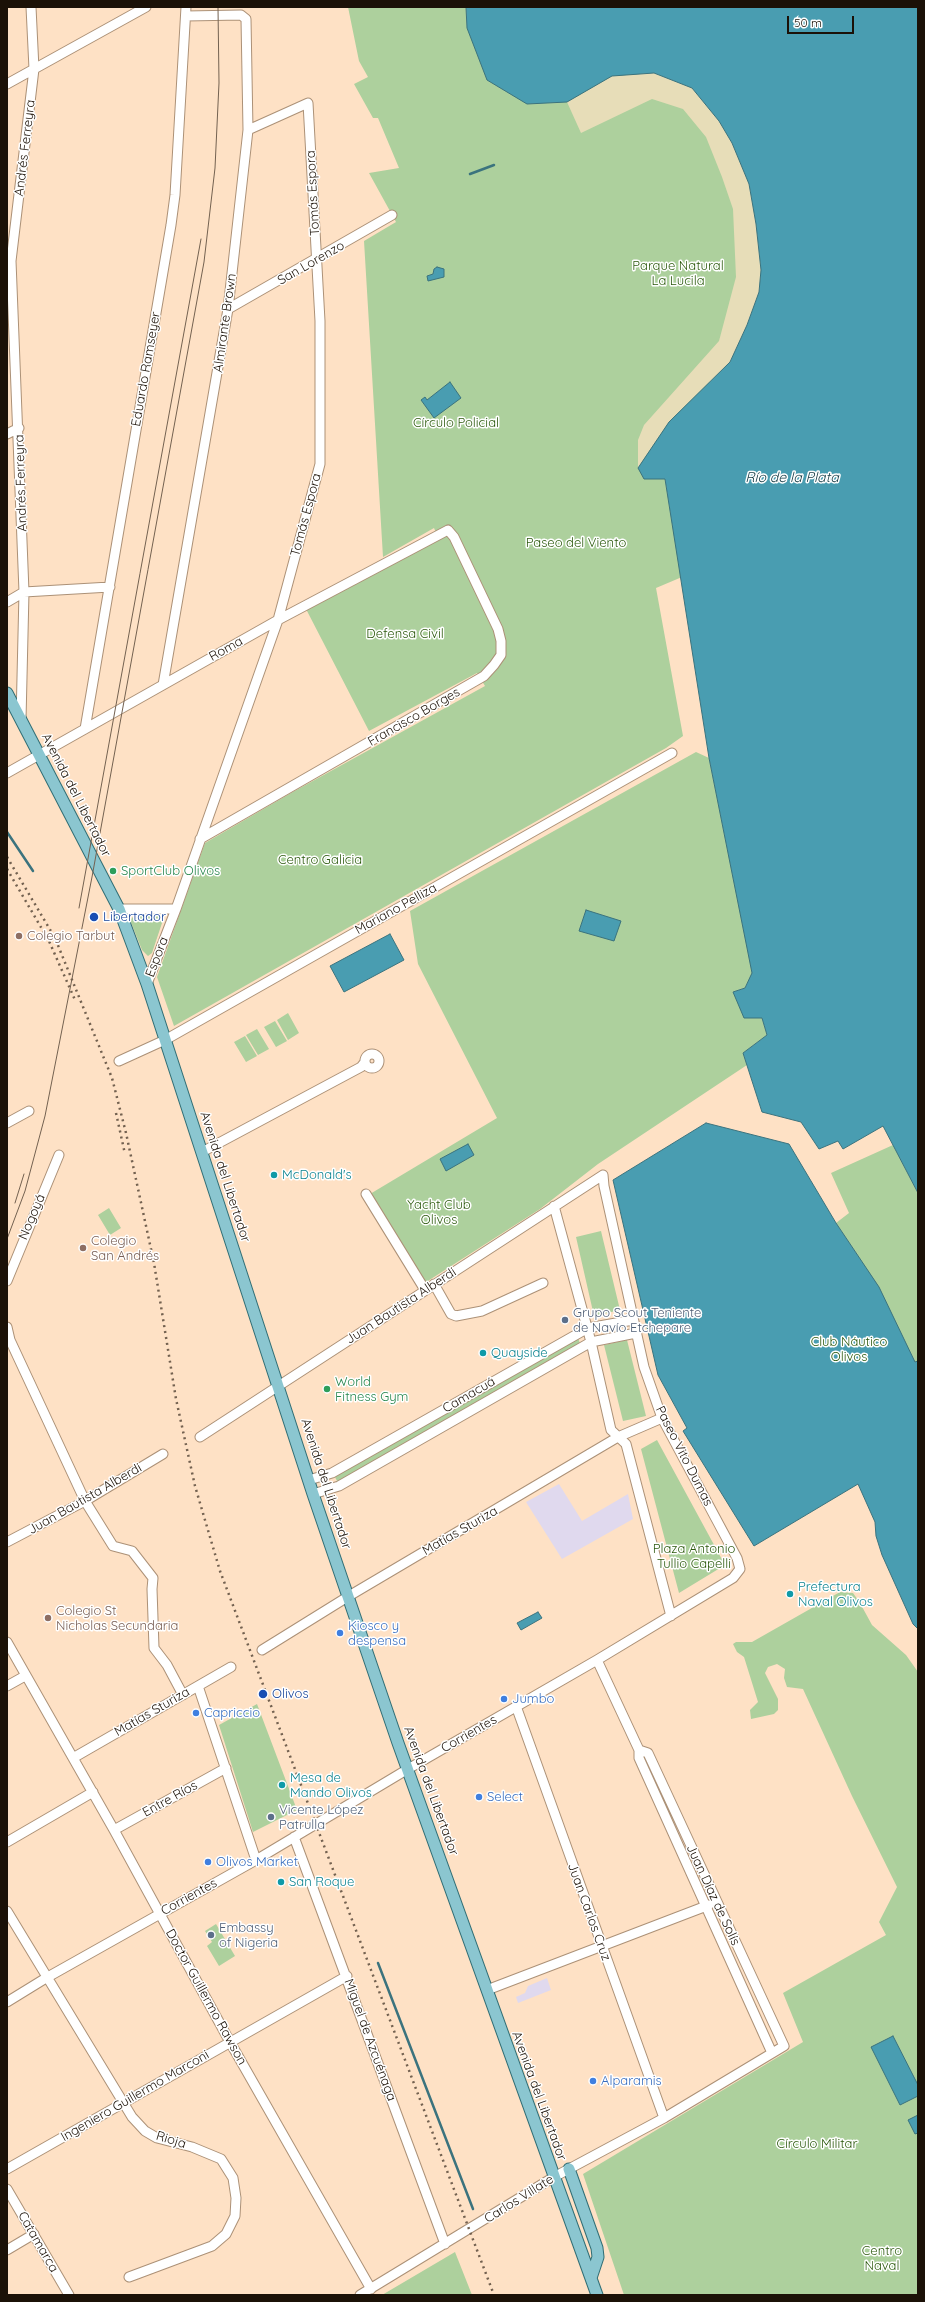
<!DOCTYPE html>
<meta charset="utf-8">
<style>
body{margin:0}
#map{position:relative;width:925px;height:2302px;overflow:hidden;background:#fee1c5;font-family:Quicksand,sans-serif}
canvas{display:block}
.frame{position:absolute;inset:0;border:8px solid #1b1107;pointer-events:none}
.scale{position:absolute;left:787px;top:16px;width:67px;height:18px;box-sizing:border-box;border:2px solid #1b1107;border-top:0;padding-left:5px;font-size:12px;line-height:14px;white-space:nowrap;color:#1b1107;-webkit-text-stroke:3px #fff;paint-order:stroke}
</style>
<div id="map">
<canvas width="925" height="2302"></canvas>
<div class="frame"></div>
<div class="scale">50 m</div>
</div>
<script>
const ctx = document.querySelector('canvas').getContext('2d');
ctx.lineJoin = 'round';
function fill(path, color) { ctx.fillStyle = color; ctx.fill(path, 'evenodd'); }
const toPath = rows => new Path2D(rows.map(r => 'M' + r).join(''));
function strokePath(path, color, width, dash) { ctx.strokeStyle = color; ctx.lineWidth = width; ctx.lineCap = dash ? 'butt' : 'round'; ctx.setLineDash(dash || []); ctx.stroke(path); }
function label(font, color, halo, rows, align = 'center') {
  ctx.font = font + ' Quicksand,sans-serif'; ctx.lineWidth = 3; ctx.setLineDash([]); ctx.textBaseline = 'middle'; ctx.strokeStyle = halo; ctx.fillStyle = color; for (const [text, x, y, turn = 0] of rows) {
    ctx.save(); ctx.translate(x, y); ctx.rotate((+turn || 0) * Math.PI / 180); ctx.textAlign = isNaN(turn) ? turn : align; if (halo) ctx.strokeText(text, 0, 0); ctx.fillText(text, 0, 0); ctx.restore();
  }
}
fill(toPath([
 [559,1484,582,1521,628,1494,633,1519,562,1559,526,1502],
 [547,1978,551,1990,518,2003,516,1997,525,1993,528,1986]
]), '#e0d9ee');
fill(toPath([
 [348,7,466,7,467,28,692,88,761,270,665,479,682,577,656,588,683,736,666,748,174,1026,157,977,205,843,291,793,485,686,477,673,369,731,306,609,437,535,434,528,383,557,364,241,396,222,369,173,399,168,378,118,373,118,354,84,368,77,359,61],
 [696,752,709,758,753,973,745,988,733,992,762,1018,767,1035,743,1053,747,1065,598,1164,540,1209,420,1286,365,1197,497,1118,418,964,410,911],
 [162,913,164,917,152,953,148,956,142,950,130,920,133,917],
 [288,1013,299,1033,288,1040,277,1020],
 [275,1021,287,1041,276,1047,264,1027],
 [257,1029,269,1049,258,1055,246,1035],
 [245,1036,257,1056,246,1062,234,1042],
 [893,1145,918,1193,918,1380,867,1270,836,1223,849,1213,831,1173],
 [109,1208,121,1228,110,1235,98,1215],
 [601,1231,620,1310,594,1316,576,1237],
 [578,1337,580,1344,338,1483,334,1475],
 [627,1340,646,1416,623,1421,604,1345],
 [657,1440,725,1565,679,1593,641,1449],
 [840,1592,853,1593,860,1603,872,1625,906,1655,918,1672,918,2295,624,2295,583,2174,803,2042,783,1993,886,1935,879,1922,897,1887,852,1796,803,1689,787,1687,784,1678,785,1669,777,1664,768,1667,765,1673,778,1699,778,1710,774,1714,751,1719,750,1710,758,1702,744,1657,737,1652,733,1644,736,1642,752,1642],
 [257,1704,297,1810,253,1832,219,1725],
 [216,1924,235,1956,219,1966,207,1946,212,1942,205,1931],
 [455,2252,472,2295,382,2295]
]), '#add09d');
fill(toPath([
 [654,73,692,88,719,121,732,143,749,184,756,224,761,270,759,292,747,325,730,362,669,422,638,468,638,440,644,425,719,341,736,277,733,209,722,177,706,137,683,109,652,99,581,133,567,102,612,76]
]), '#e7ddb8');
const water = toPath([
 [466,7,918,7,918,1193,883,1126,843,1149,838,1141,819,1149,801,1122,762,1112,743,1053,767,1035,762,1018,744,1018,733,992,745,988,752,973,709,758,665,479,644,479,638,468,669,422,730,362,747,325,759,292,761,270,756,224,749,184,732,143,719,121,692,88,654,73,612,76,567,102,527,104,487,80,467,28,466,7],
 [437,267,444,269,444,277,428,281,427,276,433,274,434,269,437,267],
 [450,382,461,398,434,418,421,400,425,397,427,400,450,382],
 [586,910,621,921,614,941,579,931,586,910],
 [390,934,404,960,344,992,330,966,390,934],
 [706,1123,789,1144,836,1223,879,1287,915,1362,918,1361,918,1629,913,1624,882,1555,876,1536,875,1522,858,1484,754,1546,683,1431,687,1428,658,1375,613,1180,706,1123],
 [468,1144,474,1155,446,1171,440,1159,468,1144],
 [538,1612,542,1618,521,1630,517,1623,538,1612],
 [893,2036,918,2085,918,2096,900,2105,871,2047,893,2036],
 [918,2115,918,2133,915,2134,908,2120,918,2115]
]);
fill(water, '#499db1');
strokePath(water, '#3b737e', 1);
strokePath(toPath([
 [470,174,494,165],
 [7,832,33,871],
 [378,1963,473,2209]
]), '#3b737e', 2.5);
const minor = toPath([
 [7,84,146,7],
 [228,309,392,215],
 [7,434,19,428],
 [7,602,24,592,110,587],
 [163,685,228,309,248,130,246,19,241,15,186,16],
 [21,720,24,592,11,261,34,69,31,7],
 [85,729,171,225,175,195,186,7],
 [7,773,278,620,448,530,454,537,498,629,501,641,501,655,494,665,484,676,200,839],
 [119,909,176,909],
 [147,984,176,909,278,620,320,464,320,321,308,103,248,130],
 '365 1061a7 7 0 1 1 14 0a7 7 0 1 1-14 0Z',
 [119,1061,165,1040,672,753],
 [7,1123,29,1111],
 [202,1152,361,1067,365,1062],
 [366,1194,425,1290],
 [554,1206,591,1342,611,1430,626,1444,671,1616],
 [7,1281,59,1155],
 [434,1284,451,1314,456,1316,482,1311,543,1283],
 [7,1327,10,1340,85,1501,113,1546,132,1551,153,1578,152,1589,154,1648,167,1665,183,1695],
 [309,1480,332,1473,588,1328,633,1320],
 [313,1494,339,1486,591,1342,636,1333],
 [7,1542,85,1501,163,1454],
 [7,1642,114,1830,230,2042,371,2289],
 [262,1650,349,1596,618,1437,662,1418],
 [597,1660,639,1750,639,1758,772,2053],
 [7,1686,25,1676],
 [198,1686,256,1860],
 [516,1706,664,2118],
 [73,1758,231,1667],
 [114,1830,226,1768],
 [294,1837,445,2244],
 [7,1842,93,1792],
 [7,1911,132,2117,145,2131,157,2138,192,2147,221,2159,233,2178,236,2198,235,2216,226,2234,212,2246,129,2277],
 [487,1990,709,1905],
 [7,2002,46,1978,256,1860,408,1769,597,1660,733,1578,740,1569,737,1558,662,1418,644,1367,604,1186,603,1175,200,1437],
 [7,2169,347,1976],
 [7,2189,69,2295],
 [7,2250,34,2234],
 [360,2295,554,2177,664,2118,784,2046,648,1753,639,1750]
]);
const major = toPath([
 [7,693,119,909,147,984,313,1494,398,1743,597,2295],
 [569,2169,597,2248,598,2257,591,2278]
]);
strokePath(minor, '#ac9177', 11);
strokePath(major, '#316e75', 13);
strokePath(minor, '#fff', 9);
strokePath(major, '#8bc6d0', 11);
strokePath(toPath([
 [79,908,201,239],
 [15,1203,24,1174],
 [7,1239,25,1191,45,1116,92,877,204,262,215,168,219,83,218,7]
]), '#736150', 1);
strokePath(toPath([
 [7,857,55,938,112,1078,126,1133,154,1263,176,1399,195,1486,220,1571,494,2295],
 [7,869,49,941,75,1000],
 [116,1113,125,1154]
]), '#736150', 2.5, [2, 4]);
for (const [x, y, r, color] of [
 [113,871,4,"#2e9e5b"],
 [94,917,5,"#1a4fb4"],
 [19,936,4,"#8d6e63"],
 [274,1175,4,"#0f9aa8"],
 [83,1248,4,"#8d6e63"],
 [565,1320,4,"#5c6f8a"],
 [483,1353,4,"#0f9aa8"],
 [327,1389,4,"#2e9e5b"],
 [790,1594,4,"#0f9aa8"],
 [48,1618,4,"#8d6e63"],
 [340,1633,4,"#3f7fe0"],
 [263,1694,5,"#1a4fb4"],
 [504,1699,4,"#3f7fe0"],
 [196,1713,4,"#3f7fe0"],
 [282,1785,4,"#0f9aa8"],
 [479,1797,4,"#3f7fe0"],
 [271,1817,4,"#5c6f8a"],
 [208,1862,4,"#3f7fe0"],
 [281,1882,4,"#0f9aa8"],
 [211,1935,4,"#5c6f8a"],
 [593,2081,4,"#3f7fe0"]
]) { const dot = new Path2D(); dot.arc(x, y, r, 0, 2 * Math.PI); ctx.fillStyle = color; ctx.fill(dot); strokePath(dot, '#fff', 1.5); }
label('13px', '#1b1107', '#fff', [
 ["Andrés Ferreyra",25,148,-83],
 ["Tomás Espora",313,193,-93],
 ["San Lorenzo",311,263,-30],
 ["Almirante Brown",225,323,-82],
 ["Eduardo Ramseyer",146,369,-80],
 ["Andrés Ferreyra",21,483,-92],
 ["Tomás Espora",306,515,-75],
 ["Roma",226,649,-29],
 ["Francisco Borges",414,717,-30],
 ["Avenida del Libertador",76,795,63],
 ["Mariano Pelliza",396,909,-29],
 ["Espora",157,957,-69],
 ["Avenida del Libertador",225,1177,72],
 ["Nogoyá",32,1217,-67],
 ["Juan Bautista Alberdi",401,1306,-33],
 ["Camacuá",469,1395,-30],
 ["Paseo Vito Dumas",684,1456,63],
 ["Avenida del Libertador",326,1484,72],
 ["Juan Bautista Alberdi",85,1499,-30],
 ["Matías Sturiza",460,1531,-30],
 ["Matías Sturiza",152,1712,-30],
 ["Corrientes",469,1734,-30],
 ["Avenida del Libertador",431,1791,70],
 ["Entre Ríos",170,1799,-29],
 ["Juan Díaz de Solís",713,1895,65],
 ["Corrientes",189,1897,-29],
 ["Juan Carlos Cruz",589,1912,70],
 ["Doctor Guillermo Rawson",206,1997,61],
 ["Miguel de Azcuénaga",370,2040,70],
 ["Ingeniero Guillermo Marconi",135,2096,-30],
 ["Avenida del Libertador",539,2096,70],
 ["Rioja",171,2140,17],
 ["Carlos Villate",519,2199,-32],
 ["Catamarca",38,2242,60]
]);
label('13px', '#2a580b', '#fff', [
 ["Parque Natural",678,266],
 ["La Lucila",678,281],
 ["Círculo Policial",456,423],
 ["Paseo del Viento",576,543],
 ["Defensa Civil",405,634],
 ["Centro Galicia",320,860],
 ["Yacht Club",439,1205],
 ["Olivos",439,1220],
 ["Club Náutico",849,1342],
 ["Olivos",849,1357],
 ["Plaza Antonio",694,1549],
 ["Tullio Capelli",694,1564],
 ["Círculo Militar",817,2144],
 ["Centro",882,2251],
 ["Naval",882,2266]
]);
label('13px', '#27864d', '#fff', [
 ["SportClub Olivos",121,871],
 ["World",335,1382],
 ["Fitness Gym",335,1397]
], 'left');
label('13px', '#164399', '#fff', [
 ["Libertador",103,917],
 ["Olivos",272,1694]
], 'left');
label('13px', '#785e54', '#fff', [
 ["Colegio Tarbut",27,936],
 ["Colegio",91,1241],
 ["San Andrés",91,1256],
 ["Colegio St",56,1611],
 ["Nicholas Secundaria",56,1626]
], 'left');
label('13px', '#0d838f', '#fff', [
 ["McDonald's",282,1175],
 ["Quayside",491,1353],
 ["Prefectura",798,1587],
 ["Naval Olivos",798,1602],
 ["Mesa de",290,1778],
 ["Mando Olivos",290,1793],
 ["San Roque",289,1882]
], 'left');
label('13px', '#4e5e75', '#fff', [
 ["Grupo Scout Teniente",573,1313],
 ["de Navío Etchepare",573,1328],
 ["Vicente López",279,1810],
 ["Patrulla",279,1825],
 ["Embassy",219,1928],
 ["of Nigeria",219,1943]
], 'left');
label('13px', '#366cbe', '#fff', [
 ["Kiosco y",348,1626],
 ["despensa",348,1641],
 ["Jumbo",512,1699],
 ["Capriccio",204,1713],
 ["Select",487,1797],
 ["Olivos Market",216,1862],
 ["Alparamis",601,2081]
], 'left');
label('italic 14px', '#113842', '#fff', [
 ["Río de la Plata",792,478]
]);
</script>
